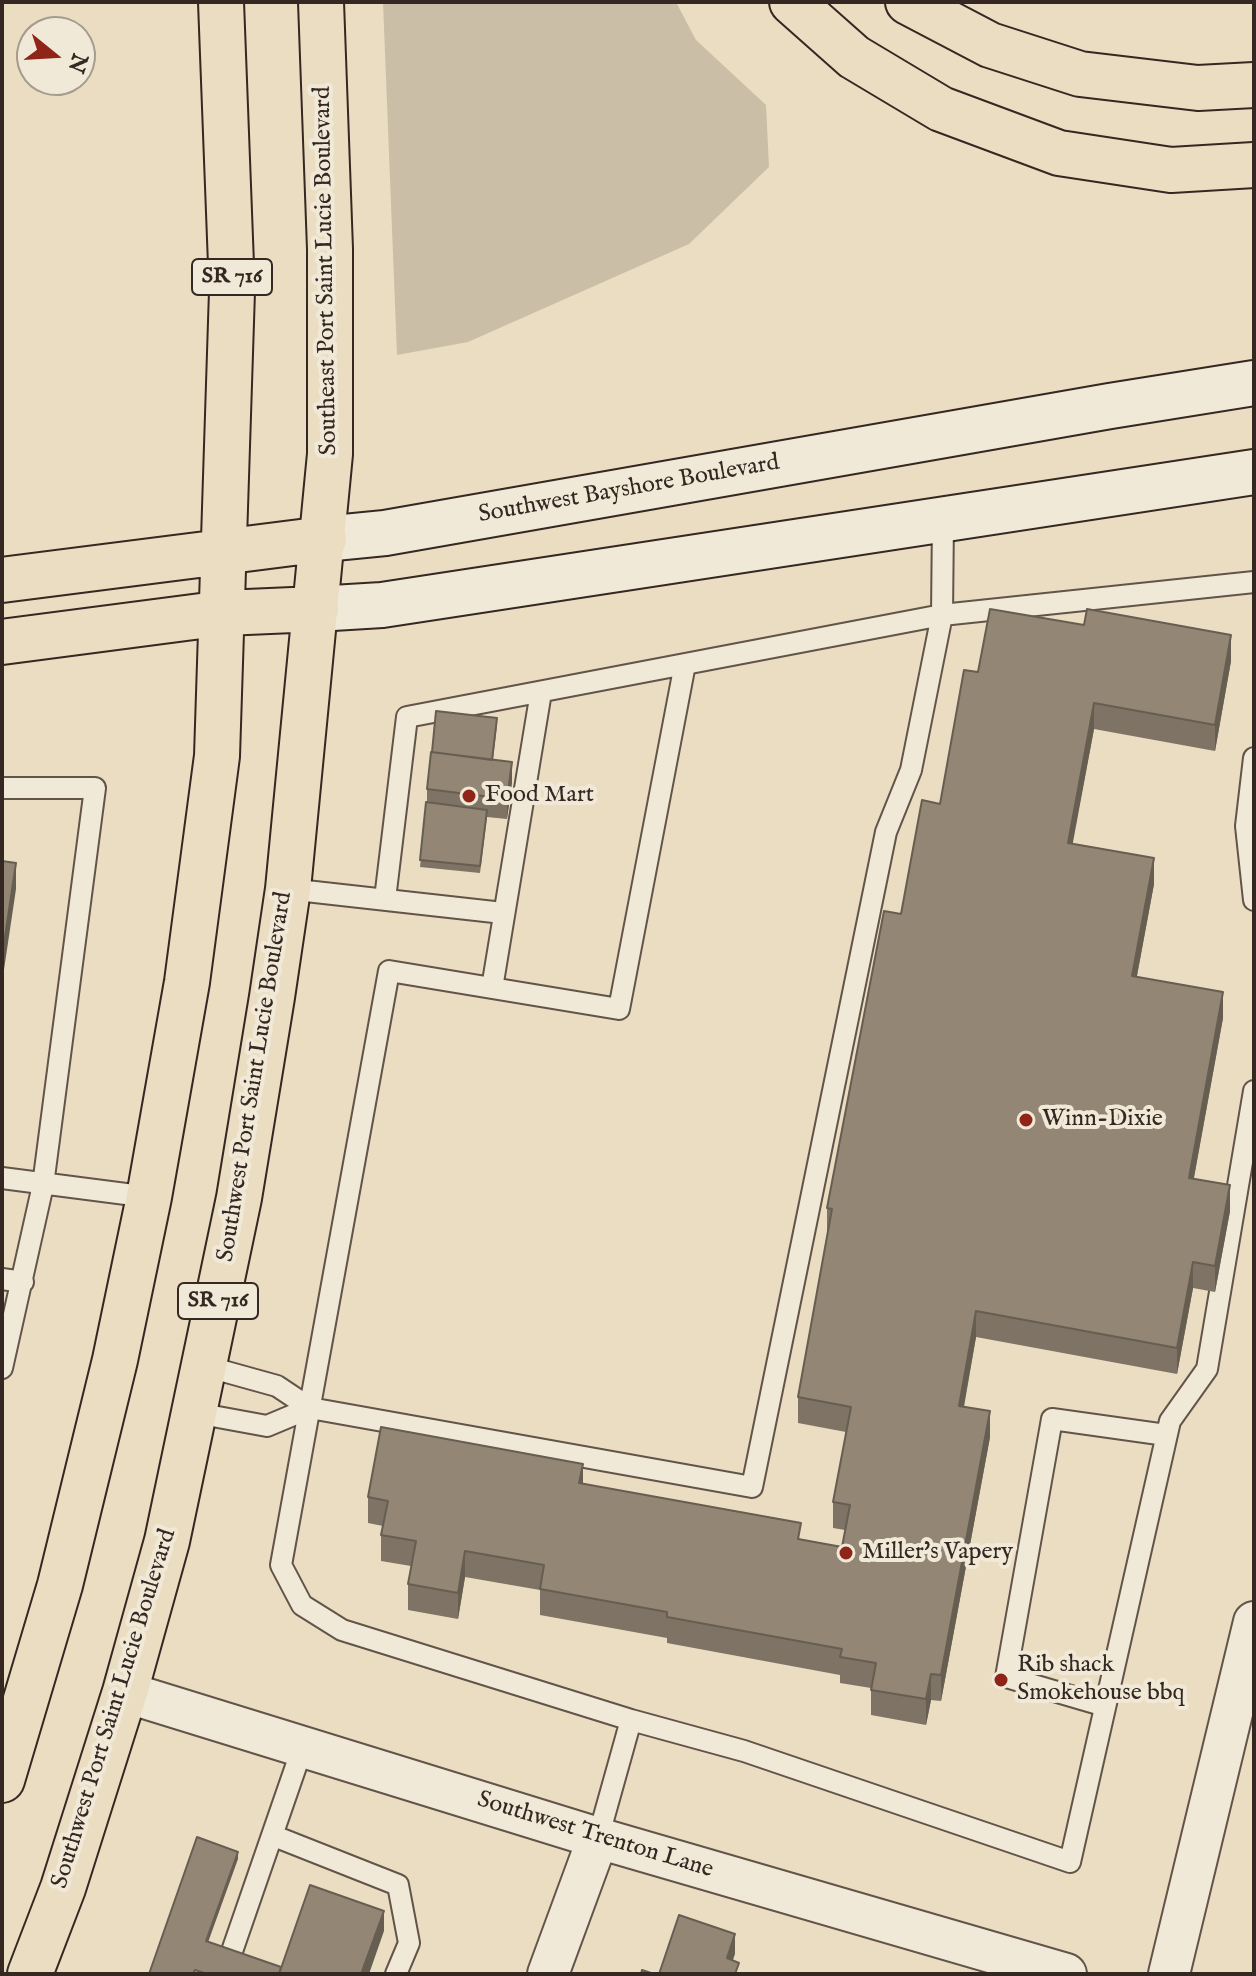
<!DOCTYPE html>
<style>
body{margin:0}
#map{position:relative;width:1256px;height:1976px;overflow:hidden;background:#eaddc2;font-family:"IM FELL English",serif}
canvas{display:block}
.frame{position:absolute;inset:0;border:4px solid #352721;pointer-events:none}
.north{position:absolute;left:16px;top:16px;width:80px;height:80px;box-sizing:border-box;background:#f1e9d7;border:2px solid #a69b8e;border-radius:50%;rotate:108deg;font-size:22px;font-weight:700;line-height:32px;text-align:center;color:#352721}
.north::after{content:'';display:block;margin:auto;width:28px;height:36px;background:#8f2418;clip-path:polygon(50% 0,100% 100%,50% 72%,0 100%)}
</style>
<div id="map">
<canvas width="1256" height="1976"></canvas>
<div class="frame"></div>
<div class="north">N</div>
</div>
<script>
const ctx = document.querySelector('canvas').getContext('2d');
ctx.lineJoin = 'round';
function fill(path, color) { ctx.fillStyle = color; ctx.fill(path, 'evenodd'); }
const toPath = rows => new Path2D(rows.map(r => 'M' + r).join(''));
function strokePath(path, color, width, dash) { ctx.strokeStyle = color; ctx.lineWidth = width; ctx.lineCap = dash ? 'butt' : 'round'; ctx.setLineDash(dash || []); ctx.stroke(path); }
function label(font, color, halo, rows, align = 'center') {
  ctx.font = font + ' "IM FELL English",serif'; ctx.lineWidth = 8; ctx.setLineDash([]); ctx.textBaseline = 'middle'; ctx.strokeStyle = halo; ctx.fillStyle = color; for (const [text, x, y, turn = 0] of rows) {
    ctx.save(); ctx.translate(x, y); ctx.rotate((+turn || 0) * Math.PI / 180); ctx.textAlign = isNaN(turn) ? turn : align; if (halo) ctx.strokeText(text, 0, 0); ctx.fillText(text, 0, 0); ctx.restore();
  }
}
fill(toPath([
 [383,2,676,2,696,40,766,105,769,167,689,244,468,342,397,355]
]), '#cbbea7');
const lane = toPath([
 [685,664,619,1009,389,971,281,1565,302,1605,342,1630,631,1720,744,1751,1070,1862,1170,1421,1207,1369,1254,1091],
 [1254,758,1246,826,1254,900],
 [2,788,95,788,43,1185,2,1368],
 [288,889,503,913],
 [385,899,407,717,942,615,1254,582],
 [492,988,541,692],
 [2,1178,149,1197],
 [2,1279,23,1282],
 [205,1366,277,1386,310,1408,752,1487,886,832,911,770,942,615,943,519],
 [196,1413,267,1426,310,1408],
 [1105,1706,1006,1677,1052,1419,1166,1435],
 [274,1836,398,1885,409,1943,396,1974],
 [598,1838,631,1720],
 [230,1957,303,1746]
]);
const street = toPath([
 [125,1692,598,1838,1066,1974],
 [548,1974,598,1838],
 [1169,1974,1254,1622]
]);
const secondary = toPath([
 [324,539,385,533,1110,406,1254,383],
 [316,609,382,605,1254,472]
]);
const primary = toPath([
 [2,580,324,539],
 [2,642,224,613,316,609],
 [2,1780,60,1585,115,1360,149,1197,187,982,217,756,232,291,221,2],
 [30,1974,63,1888,125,1692,167,1541,239,1198,272,997,288,889,330,454,330,249,321,2]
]);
const highway = toPath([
 [792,2,854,57,941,109,1059,153,1171,170,1254,165],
 [908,2,990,45,1080,74,1198,88,1254,85]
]);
strokePath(lane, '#625449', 24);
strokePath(street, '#625449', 44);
strokePath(secondary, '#352721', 48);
strokePath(primary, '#352721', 48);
strokePath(highway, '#352721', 48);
strokePath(lane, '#f1e9d7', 20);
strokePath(street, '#f1e9d7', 40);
strokePath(secondary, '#f1e9d7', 44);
strokePath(primary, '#eaddc2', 44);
strokePath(highway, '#eaddc2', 44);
fill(toPath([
 [1231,661,1215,751,1094,729,1072,844,1154,884,1137,976,1223,1018,1194,1178,1230,1211,1215,1292,1193,1288,1177,1374,976,1337,964,1407,990,1437,941,1701,931,1700,926,1725,871,1715,871,1688,840,1683,840,1675,667,1643,667,1638,540,1615,540,1590,465,1577,458,1619,408,1610,408,1584,411,1566,381,1561,381,1535,383,1526,368,1523,368,1497,583,1483,801,1539,842,1547,845,1530,833,1528,833,1502,846,1432,798,1423,798,1397,827,1234,827,1208,901,914,940,804,978,672],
 [497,725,493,760,512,782,507,819,487,817,480,873,420,867,427,802,427,789]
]), '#7e7365');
fill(toPath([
 [1231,635,1231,661,1215,751,1215,725],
 [1094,703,1094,729,1068,869,1068,843],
 [512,762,512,782,507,819,507,799],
 [1154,858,1154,884,1132,1002,1132,976],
 [16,863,16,889,2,983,2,957],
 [1223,992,1223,1018,1189,1204,1189,1178],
 [1230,1185,1230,1211,1215,1292,1215,1266],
 [1193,1262,1193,1288,1177,1374,1177,1348],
 [976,1311,976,1337,959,1432,959,1406],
 [990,1411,990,1437,941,1701,941,1675],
 [583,1464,583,1490,579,1483],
 [465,1551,465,1577,458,1619,458,1593],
 [931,1674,931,1700,926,1725,926,1699],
 [238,1852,238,1859,206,1948,206,1941],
 [384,1911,384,1931,369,1974,361,1974],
 [735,1934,735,1954,728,1974,727,1958]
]), '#675e52');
const building = toPath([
 [990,609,1084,625,1087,609,1231,635,1215,725,1094,703,1068,843,1154,858,1132,976,1223,992,1189,1178,1230,1185,1215,1266,1193,1262,1177,1348,976,1311,959,1406,990,1411,941,1675,931,1674,926,1699,871,1690,876,1663,840,1657,842,1649,667,1617,667,1612,540,1589,544,1565,465,1551,458,1593,408,1584,416,1541,381,1535,388,1501,368,1497,381,1427,583,1464,579,1483,801,1523,798,1539,842,1547,850,1505,833,1502,851,1407,798,1397,832,1209,827,1208,884,911,901,914,922,800,940,804,964,670,978,672,990,609],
 [436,711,497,718,492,760,432,752,436,711],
 [431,752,512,762,507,799,427,789,431,752],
 [426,802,487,810,480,866,420,860,426,802],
 [2,861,16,863,2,957,2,861],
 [197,1837,238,1852,206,1941,281,1967,279,1974,207,1974,195,1970,193,1974,149,1974,197,1837],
 [310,1885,384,1911,361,1974,279,1974,310,1885],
 [679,1915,735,1934,727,1958,739,1963,735,1974,659,1974,679,1915],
 [642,1970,654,1974,641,1974,642,1970]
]);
fill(building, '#938675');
strokePath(building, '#675e52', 2);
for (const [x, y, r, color] of [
 [469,796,8,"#8f2418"],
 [1026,1120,8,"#8f2418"],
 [846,1553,8,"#8f2418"],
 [1001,1680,8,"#8f2418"]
]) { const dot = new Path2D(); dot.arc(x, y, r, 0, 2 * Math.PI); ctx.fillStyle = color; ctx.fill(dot); strokePath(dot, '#f1e9d7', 3); }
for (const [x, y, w] of [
 [232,277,80],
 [218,1301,80]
]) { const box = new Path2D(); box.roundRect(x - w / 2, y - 18, w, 36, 6); ctx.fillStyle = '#f1e9d7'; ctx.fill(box); strokePath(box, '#352721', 2); }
label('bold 22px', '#352721', null, [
 ["SR 716",232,277],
 ["SR 716",218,1301]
]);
label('24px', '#352721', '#f1e9d7', [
 ["Southeast Port Saint Lucie Boulevard",327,271,-91],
 ["Southwest Bayshore Boulevard",629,490,-10],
 ["Southwest Port Saint Lucie Boulevard",256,1077,-81],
 ["Southwest Port Saint Lucie Boulevard",115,1709,-73],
 ["Southwest Trenton Lane",595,1836,17]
]);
label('24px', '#352721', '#f1e9d7', [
 ["Food Mart",485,796],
 ["Winn-Dixie",1042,1120],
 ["Miller's Vapery",862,1553],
 ["Rib shack",1017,1666],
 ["Smokehouse bbq",1017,1694]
], 'left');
</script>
